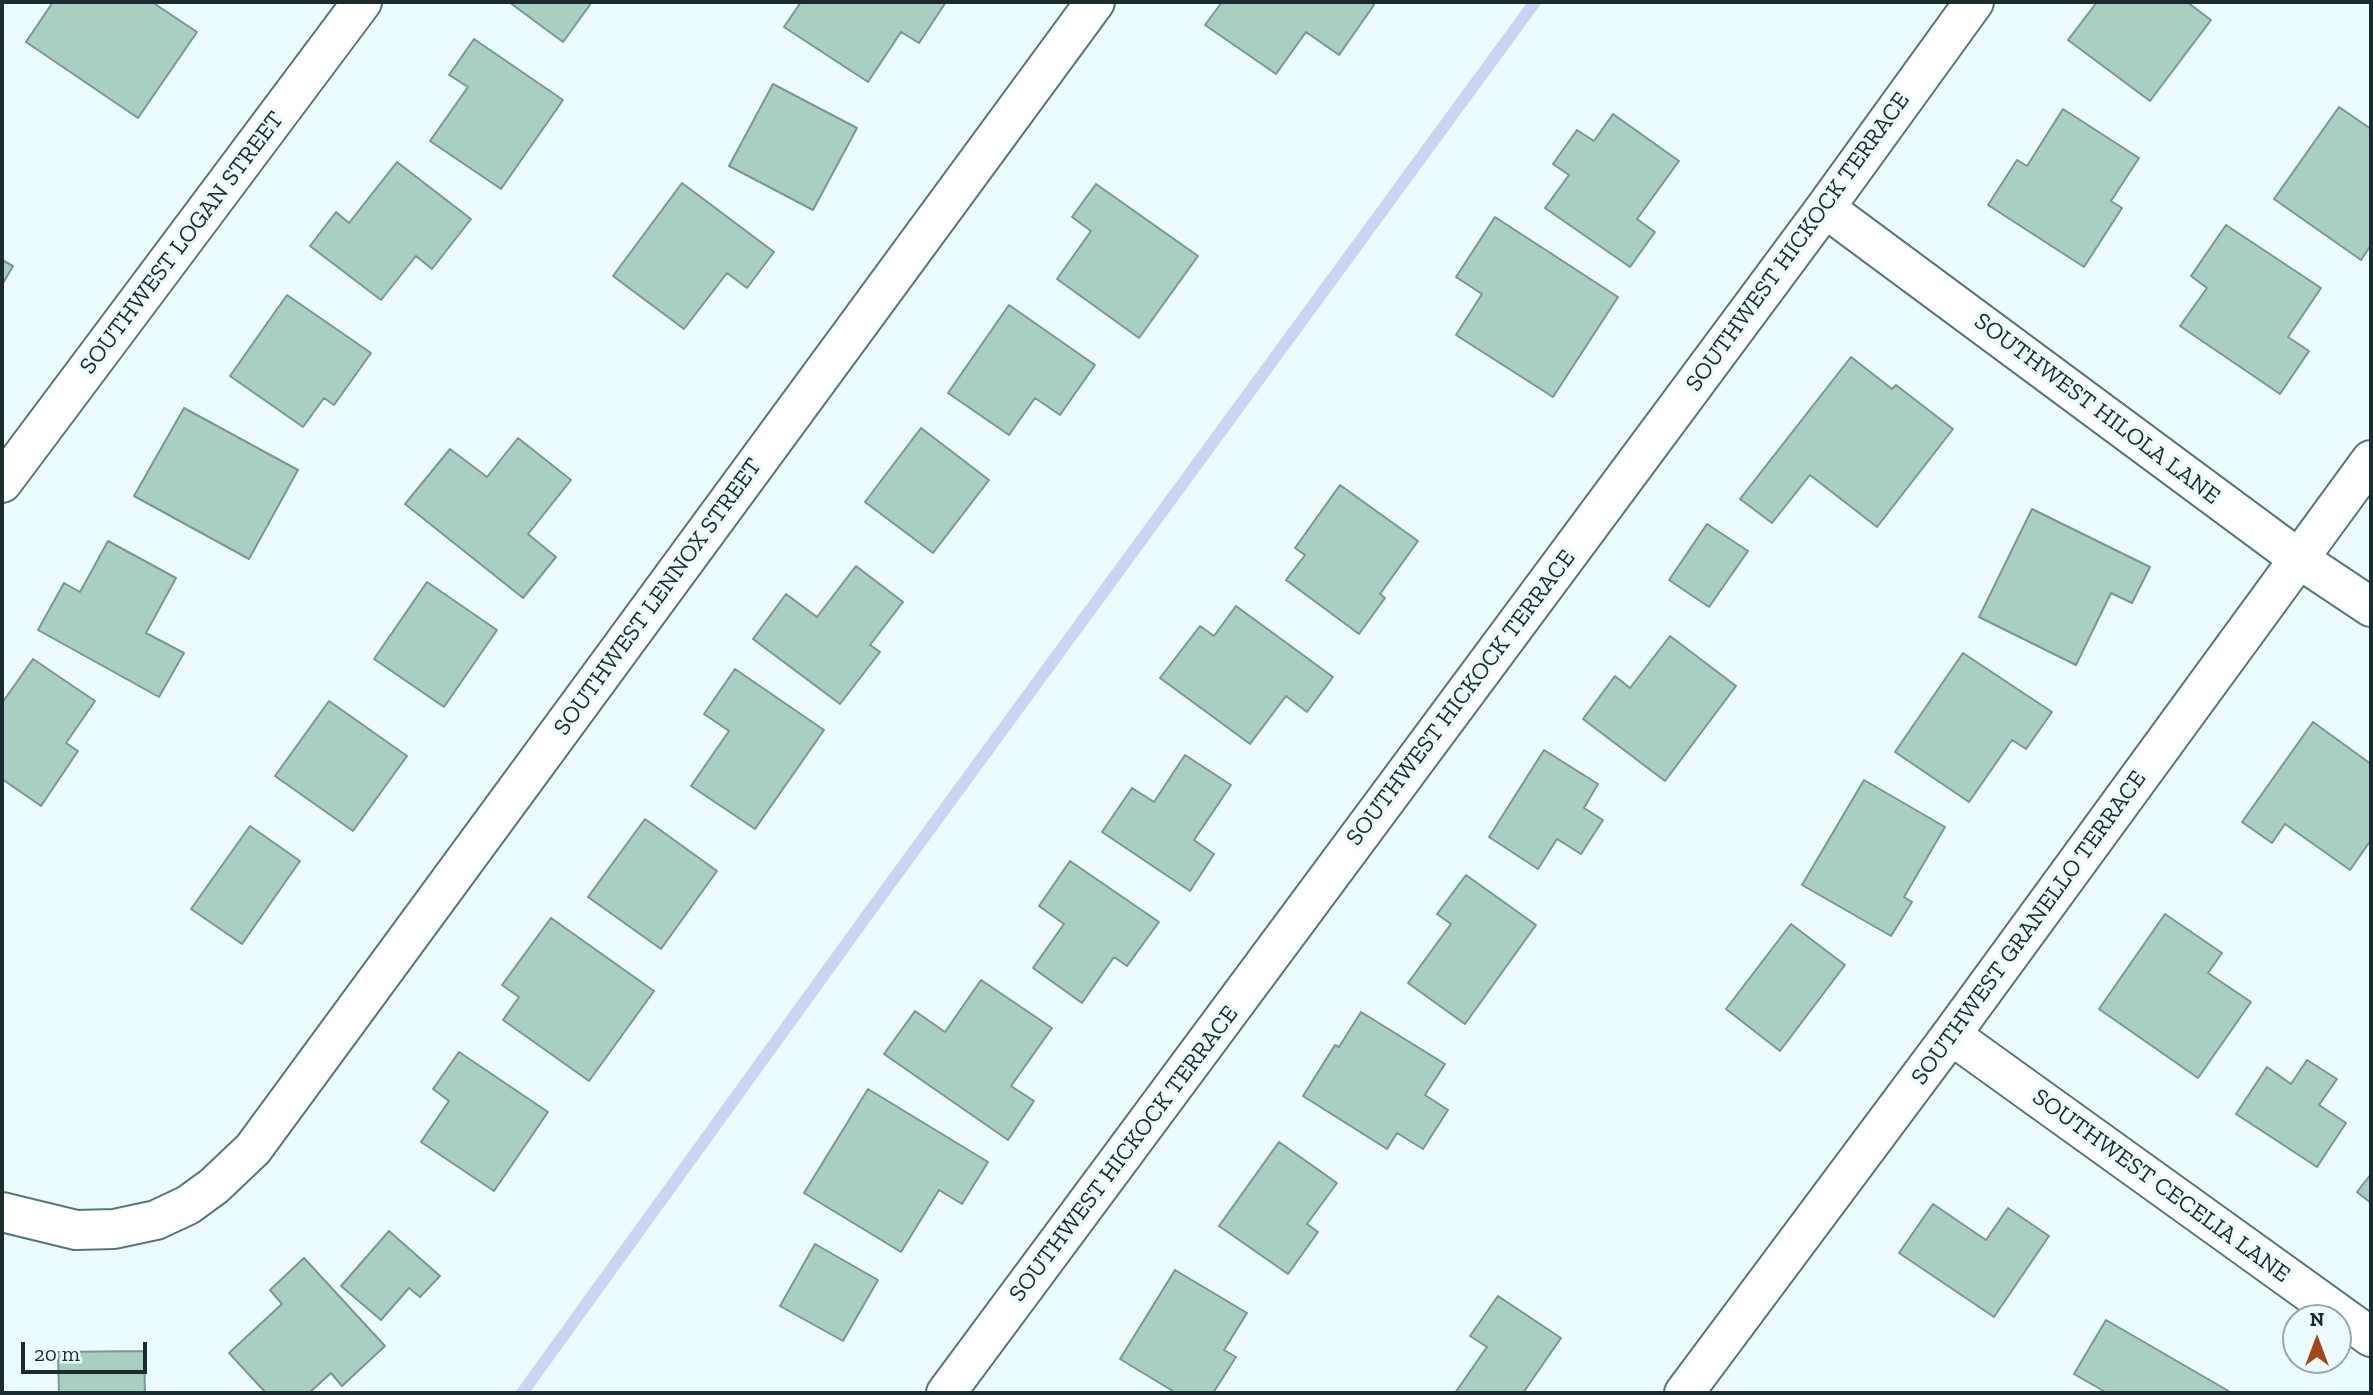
<!DOCTYPE html>
<style>
body{margin:0}
#map{position:relative;width:2373px;height:1395px;overflow:hidden;background:#ebfbfe;font-family:"Zilla Slab",serif}
canvas{display:block}
.frame{position:absolute;inset:0;border:4px solid #1c2c2e;pointer-events:none}
.north{position:absolute;left:2282px;top:1304px;width:70px;height:70px;box-sizing:border-box;background:#ebfbfe;border:2px solid #98a8ab;border-radius:50%;rotate:0deg;font-size:19px;font-weight:700;line-height:28px;text-align:center;color:#1c2c2e}
.north::after{content:'';display:block;margin:auto;width:24px;height:32px;background:#a94416;clip-path:polygon(50% 0,100% 100%,50% 72%,0 100%)}
.scale{position:absolute;left:21px;top:1342px;width:126px;height:32px;box-sizing:border-box;border:4px solid #1c2c2e;border-top:0;padding-left:9px;font-size:21px;line-height:24px;white-space:nowrap;color:#1c2c2e;-webkit-text-stroke:5px #ebfbfe;paint-order:stroke}
</style>
<div id="map">
<canvas width="2373" height="1395"></canvas>
<div class="frame"></div>
<div class="north">N</div>
<div class="scale">20 m</div>
</div>
<script>
const ctx = document.querySelector('canvas').getContext('2d');
ctx.lineJoin = 'round';
const toPath = rows => new Path2D(rows.map(r => 'M' + r).join(''));
function strokePath(path, color, width, dash) { ctx.strokeStyle = color; ctx.lineWidth = width; ctx.lineCap = dash ? 'butt' : 'round'; ctx.setLineDash(dash || []); ctx.stroke(path); }
function fill(path, color) { ctx.fillStyle = color; ctx.fill(path, 'evenodd'); }
function label(font, color, halo, rows, align = 'center') {
  ctx.font = font + ' "Zilla Slab",serif'; ctx.lineWidth = 7; ctx.setLineDash([]); ctx.textBaseline = 'middle'; ctx.strokeStyle = halo; ctx.fillStyle = color; for (const [text, x, y, turn = 0] of rows) {
    ctx.save(); ctx.translate(x, y); ctx.rotate((+turn || 0) * Math.PI / 180); ctx.textAlign = isNaN(turn) ? turn : align; if (halo) ctx.strokeText(text, 0, 0); ctx.fillText(text, 0, 0); ctx.restore();
  }
}
strokePath(toPath([
 [522,1393,881,896,1535,2]
]), '#ccd4f3', 12);
const building = toPath([
 [53,2,152,2,197,32,138,118,26,42,53,2],
 [509,2,592,2,563,42,509,2],
 [801,2,946,2,919,43,901,32,868,82,784,27,801,2],
 [1222,2,1369,2,1374,5,1339,55,1306,32,1276,74,1205,25,1222,2],
 [2097,2,2187,2,2211,20,2150,101,2068,40,2097,2],
 [474,39,563,100,501,189,430,141,468,87,449,75,474,39],
 [773,84,857,128,813,210,729,166,773,84],
 [2339,107,2371,129,2371,245,2361,260,2274,199,2339,107],
 [2063,109,2139,158,2111,201,2122,208,2084,267,1988,205,2017,160,2027,166,2063,109],
 [1613,114,1679,161,1637,219,1655,232,1630,267,1545,208,1569,175,1553,164,1577,130,1594,141,1613,114],
 [397,162,471,219,432,269,416,256,381,300,310,246,336,212,349,223,397,162],
 [682,183,774,252,747,288,727,273,684,329,613,276,682,183],
 [1096,184,1198,256,1139,338,1057,279,1091,231,1072,217,1096,184],
 [1495,217,1618,297,1553,397,1456,335,1482,294,1456,277,1495,217],
 [2226,225,2321,288,2288,337,2309,351,2280,394,2180,326,2207,288,2191,276,2226,225],
 [2,260,13,266,2,285,2,260],
 [287,295,371,353,334,405,324,398,303,427,230,376,287,295],
 [1009,305,1095,365,1060,415,1035,398,1009,435,948,393,1009,305],
 [1851,357,1892,389,1896,385,1953,429,1877,527,1810,475,1772,523,1740,499,1851,357],
 [184,408,298,470,249,559,134,496,184,408],
 [921,428,989,480,933,553,865,502,921,428],
 [518,438,571,480,528,534,556,557,523,598,405,504,450,449,487,477,518,438],
 [1340,485,1418,541,1380,594,1385,598,1359,634,1286,580,1305,555,1295,548,1340,485],
 [2032,509,2150,567,2132,603,2111,593,2076,665,1979,617,2032,509],
 [1707,524,1748,551,1709,607,1669,580,1707,524],
 [108,541,176,578,146,633,184,653,159,697,38,630,64,583,80,592,108,541],
 [856,566,903,602,870,645,880,652,840,704,753,639,786,594,817,617,856,566],
 [427,582,497,630,444,707,374,659,427,582],
 [1236,606,1333,677,1307,712,1286,696,1250,744,1160,678,1200,626,1214,636,1236,606],
 [1670,636,1736,686,1665,781,1583,719,1615,676,1630,688,1670,636],
 [1963,653,2052,712,2026,749,2012,740,1969,802,1895,752,1963,653],
 [33,659,95,701,66,743,78,751,41,806,2,779,2,703,33,659],
 [735,669,824,730,755,829,691,786,729,731,704,714,735,669],
 [329,701,407,756,353,831,275,776,329,701],
 [2313,722,2371,764,2371,840,2350,870,2285,824,2272,843,2242,822,2313,722],
 [1544,750,1598,784,1584,808,1603,820,1581,854,1557,839,1538,869,1489,837,1544,750],
 [1185,755,1231,785,1194,840,1214,854,1190,891,1102,832,1132,788,1154,802,1185,755],
 [1864,780,1945,827,1904,897,1912,902,1891,936,1802,885,1864,780],
 [645,819,717,871,661,949,588,897,645,819],
 [250,826,300,861,242,944,191,909,250,826],
 [1070,861,1159,922,1127,966,1114,957,1082,1003,1033,968,1064,924,1039,906,1070,861],
 [1466,875,1536,925,1465,1024,1408,983,1451,924,1437,914,1466,875],
 [2165,914,2222,953,2208,973,2251,1002,2198,1078,2099,1009,2165,914],
 [551,918,654,991,589,1081,503,1020,519,997,502,985,551,918],
 [1791,924,1845,965,1780,1051,1726,1009,1791,924],
 [981,980,1052,1028,1011,1086,1034,1101,1008,1140,884,1054,915,1011,945,1032,981,980],
 [1361,1012,1445,1064,1425,1095,1448,1110,1423,1149,1397,1133,1387,1149,1303,1096,1335,1045,1339,1047,1361,1012],
 [459,1052,548,1112,494,1191,421,1142,449,1101,433,1089,459,1052],
 [2307,1060,2337,1079,2319,1105,2346,1123,2317,1167,2236,1114,2267,1067,2291,1084,2307,1060],
 [868,1089,988,1162,962,1204,939,1190,901,1252,804,1193,868,1089],
 [1279,1142,1337,1183,1307,1224,1318,1232,1288,1274,1219,1226,1279,1142],
 [2371,1174,2371,1203,2357,1192,2371,1174],
 [1933,1204,1986,1240,2008,1208,2049,1236,1994,1317,1899,1253,1933,1204],
 [389,1231,440,1276,420,1297,409,1288,381,1320,341,1286,389,1231],
 [815,1244,878,1280,843,1341,780,1306,815,1244],
 [304,1258,385,1346,342,1386,331,1373,309,1393,266,1393,229,1353,282,1304,270,1290,304,1258],
 [1175,1270,1247,1313,1224,1350,1236,1357,1213,1393,1176,1393,1120,1359,1175,1270],
 [1498,1296,1561,1338,1523,1393,1455,1393,1487,1347,1470,1336,1498,1296],
 [2106,1320,2232,1393,2107,1393,2074,1374,2106,1320],
 [144,1351,145,1393,59,1393,58,1352,144,1351]
]);
fill(building, '#a9cec2');
strokePath(building, '#769a8f', 2);
const street = toPath([
 [1825,208,2299,559,2371,607],
 [2,483,362,2],
 [1951,1035,2371,1337],
 [2,1212,76,1230,114,1229,156,1220,188,1205,214,1186,253,1149,1095,2],
 [946,1393,1825,208,1974,2],
 [1684,1393,1951,1035,2371,460]
]);
strokePath(street, '#53787d', 42);
strokePath(street, '#fff', 38);
label('24px', '#1c2c2e', '#ebfbfe', [
 ["SOUTHWEST HICKOCK TERRACE",1798,242,-54],
 ["SOUTHWEST LOGAN STREET",182,243,-53],
 ["SOUTHWEST HILOLA LANE",2097,409,37],
 ["SOUTHWEST LENNOX STREET",658,597,-54],
 ["SOUTHWEST HICKOCK TERRACE",1461,698,-53],
 ["SOUTHWEST GRANELLO TERRACE",2029,928,-54],
 ["SOUTHWEST HICKOCK TERRACE",1124,1154,-53],
 ["SOUTHWEST CECELIA LANE",2161,1186,36]
]);
</script>
